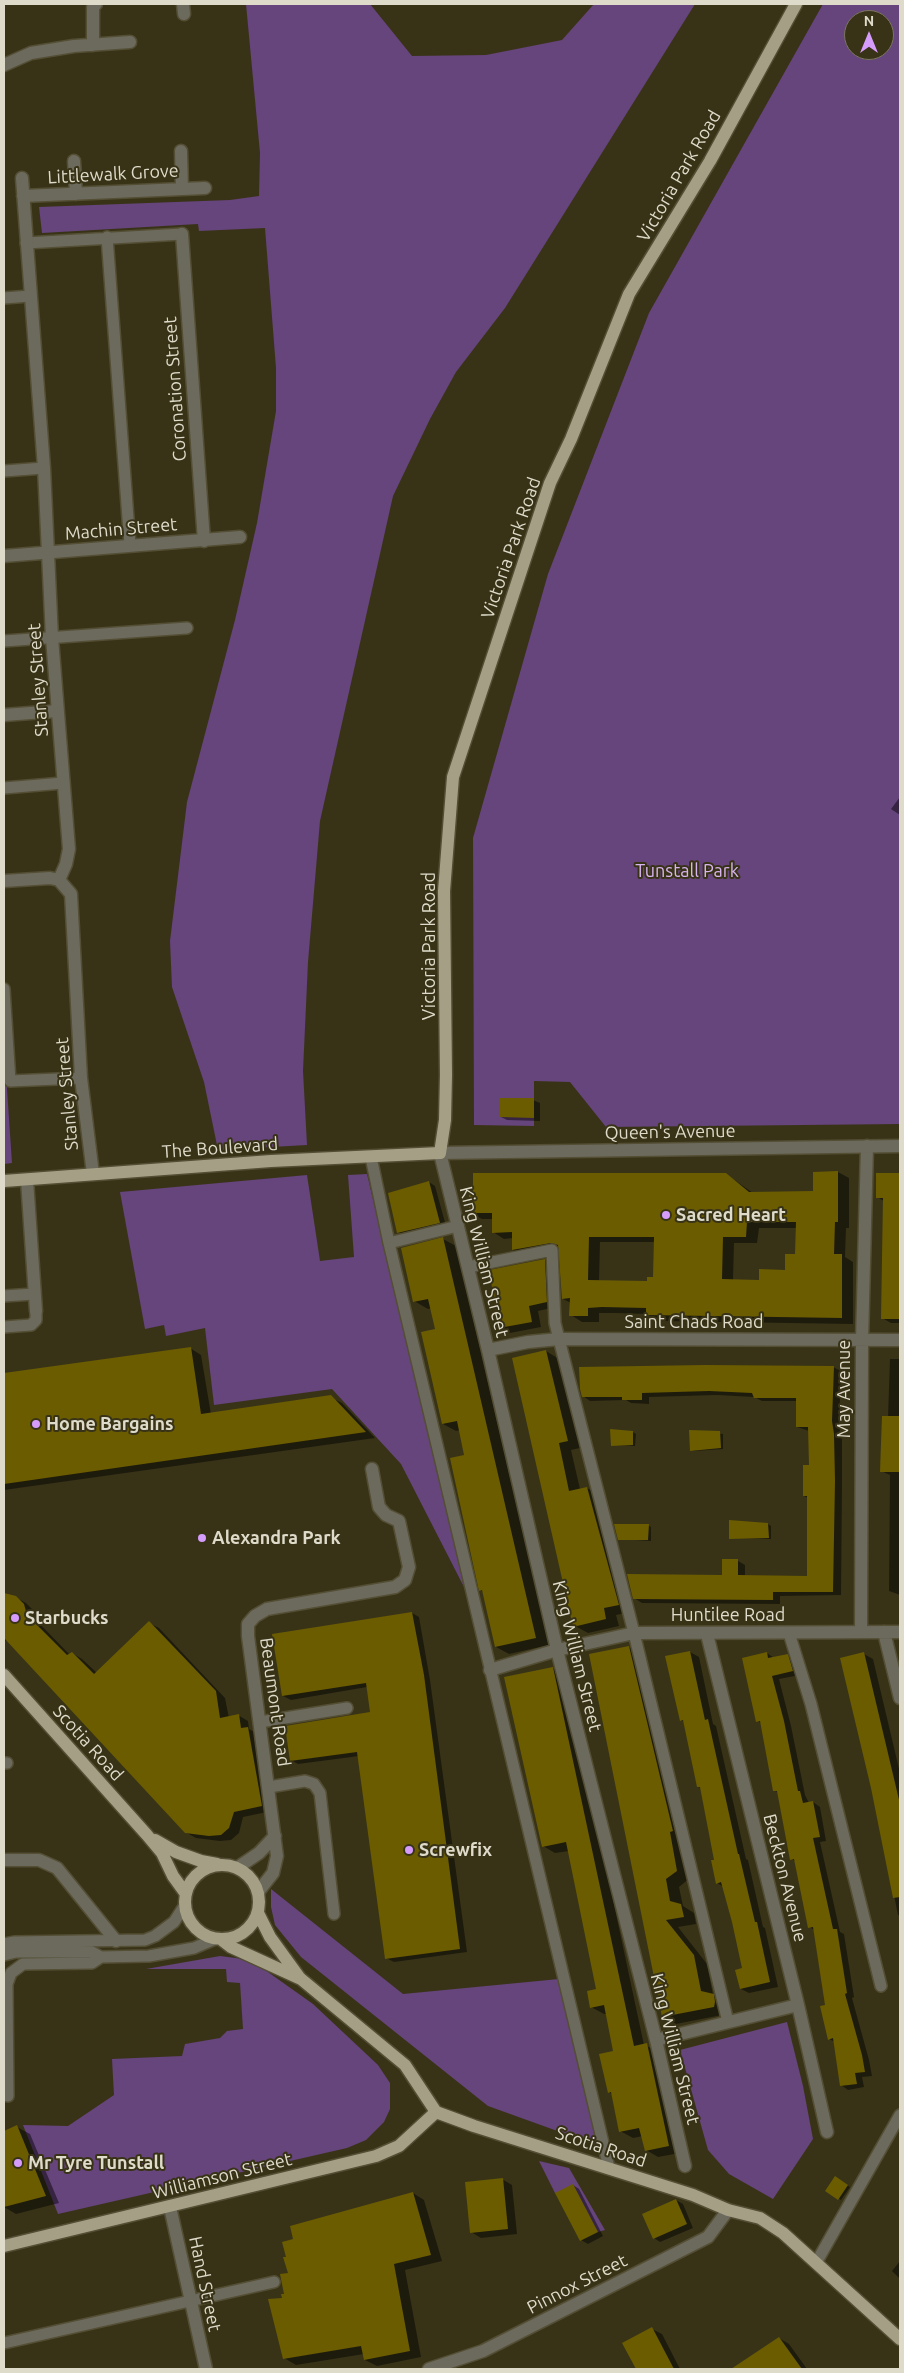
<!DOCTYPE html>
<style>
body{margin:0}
#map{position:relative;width:904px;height:2373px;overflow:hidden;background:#383317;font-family:Ubuntu,sans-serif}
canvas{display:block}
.frame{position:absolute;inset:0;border:5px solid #dedbca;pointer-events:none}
.north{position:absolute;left:844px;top:10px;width:50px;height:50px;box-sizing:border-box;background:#383317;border:1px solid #7a765f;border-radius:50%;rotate:0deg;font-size:14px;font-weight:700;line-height:20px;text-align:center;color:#dedbca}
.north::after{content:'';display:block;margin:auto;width:18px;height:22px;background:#d59cfb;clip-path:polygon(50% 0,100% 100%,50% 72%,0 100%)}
</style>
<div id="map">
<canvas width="904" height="2373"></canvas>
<div class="frame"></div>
<div class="north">N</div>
</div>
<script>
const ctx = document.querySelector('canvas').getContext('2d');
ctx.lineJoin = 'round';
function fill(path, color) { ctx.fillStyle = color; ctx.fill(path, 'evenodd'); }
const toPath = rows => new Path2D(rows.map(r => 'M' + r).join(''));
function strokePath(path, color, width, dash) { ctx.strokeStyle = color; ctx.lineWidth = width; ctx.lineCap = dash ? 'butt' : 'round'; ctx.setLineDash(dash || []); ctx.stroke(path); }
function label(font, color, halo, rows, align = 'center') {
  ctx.font = font + ' Ubuntu,sans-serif'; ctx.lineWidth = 4; ctx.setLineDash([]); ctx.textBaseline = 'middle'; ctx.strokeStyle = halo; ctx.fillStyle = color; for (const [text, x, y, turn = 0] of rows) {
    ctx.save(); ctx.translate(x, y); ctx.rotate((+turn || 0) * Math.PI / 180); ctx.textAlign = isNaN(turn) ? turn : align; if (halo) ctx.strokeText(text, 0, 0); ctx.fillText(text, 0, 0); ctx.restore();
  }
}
fill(toPath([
 [246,4,370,4,412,56,486,55,562,40,594,4,695,4,505,308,456,372,430,419,393,496,320,821,308,962,303,1071,307,1145,218,1150,204,1082,172,987,170,941,187,802,235,620,257,523,276,411,276,368,265,228,199,231,198,224,42,233,39,207,230,200,259,196,260,153],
 [823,4,900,4,900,1124,606,1127,570,1082,534,1081,534,1126,474,1125,473,838,548,574,649,313],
 [854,20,884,20,884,50,854,50],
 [4,1045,12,1163,4,1164],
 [367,1174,435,1459,464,1587,401,1464,332,1389,214,1405,205,1328,166,1336,164,1325,145,1329,120,1192,307,1175,320,1261,354,1257,348,1175],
 [271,1889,403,1994,559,1979,599,2146,488,2106,301,1957,275,1925,271,1907],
 [220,1956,251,1960,313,2004,378,2065,390,2083,390,2109,384,2122,366,2140,347,2148,58,2214,23,2125,68,2126,114,2095,112,2059,182,2056,185,2044,220,2038,227,2031,243,2029,240,1983,227,1982,226,1969,146,1969],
 [787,2022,803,2086,813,2139,773,2199,729,2174,708,2150,680,2050],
 [539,2161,569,2168,605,2230,598,2232,555,2193]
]), '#66447c');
fill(toPath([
 [900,797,900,815,891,809],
 [533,1100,540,1103,540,1121,507,1120,501,1117],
 [838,1172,849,1178,849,1228,846,1228,845,1257,853,1262,853,1324,659,1321,647,1314,615,1313,599,1313,599,1322,582,1322,571,1315,571,1303,563,1299,559,1249,524,1256,513,1250,513,1238,504,1239,493,1232,493,1219,482,1219,470,1213,726,1174,753,1193,815,1193],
 [759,1228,797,1228,796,1255,787,1271,760,1281,733,1280,734,1243,757,1243],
 [600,1242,655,1242,655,1279,648,1283,599,1281],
 [877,1174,900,1174,900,1323,891,1323,882,1318,884,1201,877,1197],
 [429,1182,435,1186,446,1226,405,1236,398,1232],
 [443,1239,456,1246,549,1645,509,1654,496,1647,483,1592,481,1590,466,1456,460,1430,456,1431,443,1424,437,1330,432,1308,428,1309,414,1301],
 [545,1260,554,1266,556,1307,538,1311,541,1327,510,1333,500,1327],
 [190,1348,201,1355,211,1414,330,1397,342,1403,375,1438,4,1490,4,1374],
 [546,1351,559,1359,580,1448,571,1450,580,1489,587,1488,600,1495,631,1612,616,1615,619,1626,588,1633,575,1626],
 [890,1359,900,1359,900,1595,889,1591,890,1475,881,1471,888,1417],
 [833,1367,841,1371,839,1426,842,1439,842,1486,841,1595,780,1596,780,1604,642,1603,634,1598,724,1576,738,1561,745,1565,745,1576,808,1577,808,1498,804,1496,810,1466,809,1431,797,1427,797,1401,762,1401,754,1397,717,1395,649,1397,649,1404,631,1403,626,1400,590,1401,583,1396],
 [633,1432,636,1434,635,1446,612,1445],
 [712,1433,723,1434,723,1449,694,1451,691,1450],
 [768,1524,771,1526,771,1539,730,1538],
 [648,1525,651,1527,651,1541,619,1539],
 [4,1594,15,1597,26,1603,34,1611,37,1621,70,1655,72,1653,82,1659,97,1673,149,1623,159,1628,225,1698,229,1718,238,1715,248,1721,249,1729,258,1734,272,1811,243,1817,239,1833,231,1840,220,1841,196,1838,185,1832,8,1641,4,1640],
 [412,1613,419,1617,430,1680,467,1952,394,1962,386,1958,359,1756,298,1764,291,1760,371,1713,367,1687,291,1700,283,1696],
 [629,1647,642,1655,690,1878,679,1887,683,1906,694,1913,696,1924,678,1927,707,1964,713,1995,726,2003,727,2014,676,2024,663,2016],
 [690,1652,699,1657,713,1724,716,1726,746,1859,748,1860,763,1927,765,1928,778,1987,749,1993,741,1989,744,1969,724,1887,717,1883,715,1861,701,1788,698,1787,685,1722,681,1720],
 [767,1653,774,1658,787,1655,795,1659,800,1675,779,1679,791,1726,805,1795,809,1803,813,1802,820,1807,826,1841,820,1842,840,1932,844,1934,854,1997,852,1998,869,2060,872,2076,862,2077,864,2087,848,2090,841,2085,835,2042,829,2039,826,2006,814,1930,810,1927,795,1861,792,1859,778,1792,775,1791,761,1723,758,1721],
 [864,1654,873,1659,900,1773,900,1916,898,1915,872,1787],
 [553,1668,565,1675,644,2045,659,2052,680,2153,658,2157,646,2150,643,2136,633,2138,620,2131,613,2095,609,2092,615,2052,607,2014,604,2014,591,2007,598,1990,569,1851,555,1853,543,1846],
 [17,2127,30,2134,59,2203,16,2214,4,2207,4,2133],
 [835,2178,850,2187,841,2200,827,2191],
 [502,2179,512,2185,517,2234,481,2238,471,2232],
 [573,2185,579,2189,603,2236,588,2244,581,2240],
 [413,2193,424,2200,442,2261,405,2270,421,2357,377,2366,365,2360,364,2354,296,2365,284,2358,284,2299,289,2274],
 [676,2200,683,2204,693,2228,660,2242,654,2238],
 [900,2261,900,2279,892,2271],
 [652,2329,662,2334,680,2369,638,2369,624,2344],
 [779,2338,789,2344,807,2369,734,2369]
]), '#0007');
fill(toPath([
 [500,1098,534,1098,534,1118,500,1117],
 [838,1171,838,1222,835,1222,834,1254,842,1254,842,1318,646,1315,646,1308,602,1307,588,1308,588,1316,569,1316,570,1298,562,1299,558,1245,551,1243,512,1250,512,1232,492,1233,492,1213,469,1213,469,1193,473,1193,473,1173,726,1173,749,1192,813,1191,813,1172],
 [747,1222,796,1222,795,1254,785,1254,785,1270,759,1269,759,1280,722,1279,723,1237,746,1237],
 [589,1237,654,1237,653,1277,647,1277,647,1281,588,1280],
 [876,1173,900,1173,900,1319,881,1319,883,1198,876,1198],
 [429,1181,440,1223,397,1233,388,1193],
 [443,1237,536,1638,495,1647,482,1590,479,1591,475,1573,450,1458,464,1455,457,1421,442,1424,421,1332,435,1329,428,1299,413,1302,401,1248],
 [545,1259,547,1302,529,1306,532,1322,499,1328,489,1270],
 [191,1347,201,1414,331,1395,366,1432,4,1484,4,1373],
 [546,1350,568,1441,559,1443,569,1491,587,1487,619,1605,604,1608,606,1619,573,1627,512,1358],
 [705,1365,834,1366,832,1421,834,1434,835,1481,833,1592,773,1592,773,1600,633,1599,627,1574,722,1575,722,1559,738,1559,738,1575,807,1576,807,1496,803,1496,803,1465,809,1465,808,1427,796,1427,796,1398,754,1398,752,1393,709,1391,642,1393,642,1400,622,1400,622,1397,582,1397,580,1389,579,1367],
 [882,1416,900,1416,900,1472,880,1472],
 [610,1429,633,1431,633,1445,611,1446],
 [689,1430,720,1431,721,1448,690,1451],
 [729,1520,768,1523,769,1538,729,1539],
 [614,1524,649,1524,648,1540,618,1540],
 [4,1593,16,1596,24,1604,27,1615,67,1655,72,1652,94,1674,149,1621,216,1691,220,1718,239,1714,241,1728,248,1727,262,1806,234,1812,229,1828,221,1835,209,1836,185,1833,4,1638],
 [412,1612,424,1675,460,1949,385,1959,357,1752,290,1761,285,1726,370,1712,366,1683,282,1696,272,1634],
 [629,1646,673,1831,670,1832,677,1871,666,1879,670,1901,681,1904,684,1917,666,1920,694,1955,701,1991,714,1994,715,2002,714,2007,662,2017,589,1654],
 [690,1651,705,1720,708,1719,738,1854,739,1854,755,1922,757,1922,770,1982,740,1989,735,1970,742,1968,732,1922,721,1882,716,1884,711,1860,714,1860,700,1787,697,1787,683,1720,680,1721,665,1656],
 [767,1652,768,1658,788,1654,793,1671,772,1676,784,1721,798,1791,800,1791,803,1803,813,1801,820,1837,813,1838,833,1929,837,1929,847,1993,845,1994,862,2055,865,2072,855,2073,857,2084,840,2086,833,2038,828,2040,820,2006,825,2005,813,1927,808,1928,794,1859,790,1860,777,1791,773,1791,760,1721,756,1722,742,1658],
 [864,1652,900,1804,900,1897,893,1898,871,1788,840,1658],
 [553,1667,634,2046,647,2043,669,2146,645,2151,639,2128,619,2132,611,2092,608,2093,599,2054,613,2051,604,2005,590,2008,587,1991,596,1989,566,1842,542,1847,504,1677],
 [17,2125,46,2196,4,2207,4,2131],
 [835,2176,848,2185,838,2200,825,2191],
 [503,2178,508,2229,470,2233,465,2182],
 [573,2184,598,2232,580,2241,555,2193],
 [413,2192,431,2255,394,2264,410,2351,364,2360,361,2346,283,2359,268,2299,282,2298,281,2294,284,2294,280,2274,288,2273,283,2257,286,2257,282,2242,293,2239,290,2226],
 [676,2199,687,2224,653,2239,642,2214],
 [652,2327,674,2369,636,2369,622,2343],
 [779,2337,802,2369,731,2369]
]), '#6b5c00');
const service = toPath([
 [107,237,130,545],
 [26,243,182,234],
 [4,298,30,296],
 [4,471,44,468],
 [4,641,187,628],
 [4,788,63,783],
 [4,989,10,1081,81,1078],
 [371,1157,389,1243,609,2168],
 [389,1243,458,1226],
 [468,1267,552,1250,555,1323,559,1339,634,1633,728,2022],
 [4,1296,34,1294],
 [4,1327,31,1325,36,1320,36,1311],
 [789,1633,811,1704,881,1986],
 [260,1722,347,1708],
 [4,1763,7,1763],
 [269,1787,305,1781,314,1784,320,1793,334,1914],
 [4,1944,14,1942,145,1940,155,1936,174,1922,185,1905],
 [4,1955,16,1952,92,1952,101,1957],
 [8,2096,7,1984,11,1973,23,1964,92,1963,101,1957,149,1956,194,1948,215,1939],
 [816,2263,900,2115],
 [4,2343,274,2282]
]);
const minor = toPath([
 [183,4,184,14],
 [93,45,93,7,96,4],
 [4,65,31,53,74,46,130,42],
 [181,151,182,189],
 [74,161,76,194],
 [22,178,44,468,52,638,69,849,66,864,59,880],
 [23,196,205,188],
 [182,234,204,541],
 [4,556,240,537],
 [4,715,57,711],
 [59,880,71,894,81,1078,93,1174],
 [4,881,50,878,59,880],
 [440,1153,488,1350,557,1650,656,2040,685,2166],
 [27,1180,36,1311],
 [488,1350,528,1342,559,1339,900,1340],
 [861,1631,862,1341,867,1146],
 [884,1632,900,1698],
 [707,1634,798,2005,827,2132],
 [490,1670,557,1650,634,1633,900,1632],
 [4,1860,39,1860,57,1868,116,1941],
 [237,1868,259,1853,275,1836],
 [258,1892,273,1873,277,1856,248,1636,248,1624,255,1616,267,1609,395,1587,405,1580,409,1567,399,1521,386,1515,379,1507,372,1469],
 [656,2040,798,2005],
 [170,2207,206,2369],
 [429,2369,483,2351,708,2237,728,2210]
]);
const tertiary = toPath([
 [440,1153,900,1146]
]);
const primary = toPath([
 [4,1181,271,1161,440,1153,445,1120,446,1075,444,891,453,777,550,483,571,439,629,294,710,161,796,4],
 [4,1675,147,1835,162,1853,173,1876,186,1894],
 [155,1840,176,1852,201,1861,217,1864],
 '185 1902a37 37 0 1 1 74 0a37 37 0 1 1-74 0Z',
 [258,1913,270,1937,299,1977],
 [222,1940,231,1947,301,1979,405,2065,436,2112,474,2126,693,2195,728,2210,760,2218,783,2233,900,2339],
 [4,2246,376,2156,399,2146,436,2112]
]);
strokePath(service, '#534e34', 14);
strokePath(minor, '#534e34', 15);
strokePath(tertiary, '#534e34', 15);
strokePath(primary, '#534e34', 15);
strokePath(service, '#6c6a5d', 11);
strokePath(minor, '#6c6a5d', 12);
strokePath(tertiary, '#6c6a5d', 12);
strokePath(primary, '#a5a085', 12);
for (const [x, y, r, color] of [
 [666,1215,5,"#d59cfb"],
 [36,1424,5,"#d59cfb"],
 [202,1538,5,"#d59cfb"],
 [15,1618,5,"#d59cfb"],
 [409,1850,5,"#d59cfb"],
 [18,2163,5,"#d59cfb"]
]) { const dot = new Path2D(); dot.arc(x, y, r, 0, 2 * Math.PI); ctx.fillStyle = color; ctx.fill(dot); strokePath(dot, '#383317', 2); }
label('18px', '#dedbca', '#383317', [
 ["Littlewalk Grove",113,174,-3],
 ["Victoria Park Road",679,176,-60],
 ["Coronation Street",175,389,-94],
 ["Machin Street",121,529,-5],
 ["Victoria Park Road",511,548,-71],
 ["Stanley Street",38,680,-94],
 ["Victoria Park Road",429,946,-90],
 ["Stanley Street",67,1094,-95],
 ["Queen's Avenue",670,1132,-1],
 ["The Boulevard",220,1148,-4],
 ["King William Street",484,1262,76],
 ["Saint Chads Road",694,1322],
 ["May Avenue",844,1389,-90],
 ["Huntilee Road",728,1615],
 ["King William Street",577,1656,76],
 ["Beaumont Road",275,1702,82],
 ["Scotia Road",88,1743,48],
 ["Beckton Avenue",785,1878,76],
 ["King William Street",675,2049,76],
 ["Scotia Road",601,2147,18],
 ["Williamson Street",222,2176,-14],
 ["Hand Street",205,2284,78],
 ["Pinnox Street",577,2284,-27]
]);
label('18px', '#d8b4f1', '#383317', [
 ["Tunstall Park",687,871]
]);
label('bold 18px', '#dedbca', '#383317', [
 ["Sacred Heart",676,1215],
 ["Home Bargains",46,1424],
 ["Alexandra Park",212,1538],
 ["Starbucks",25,1618],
 ["Screwfix",419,1850],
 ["Mr Tyre Tunstall",28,2163]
], 'left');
</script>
